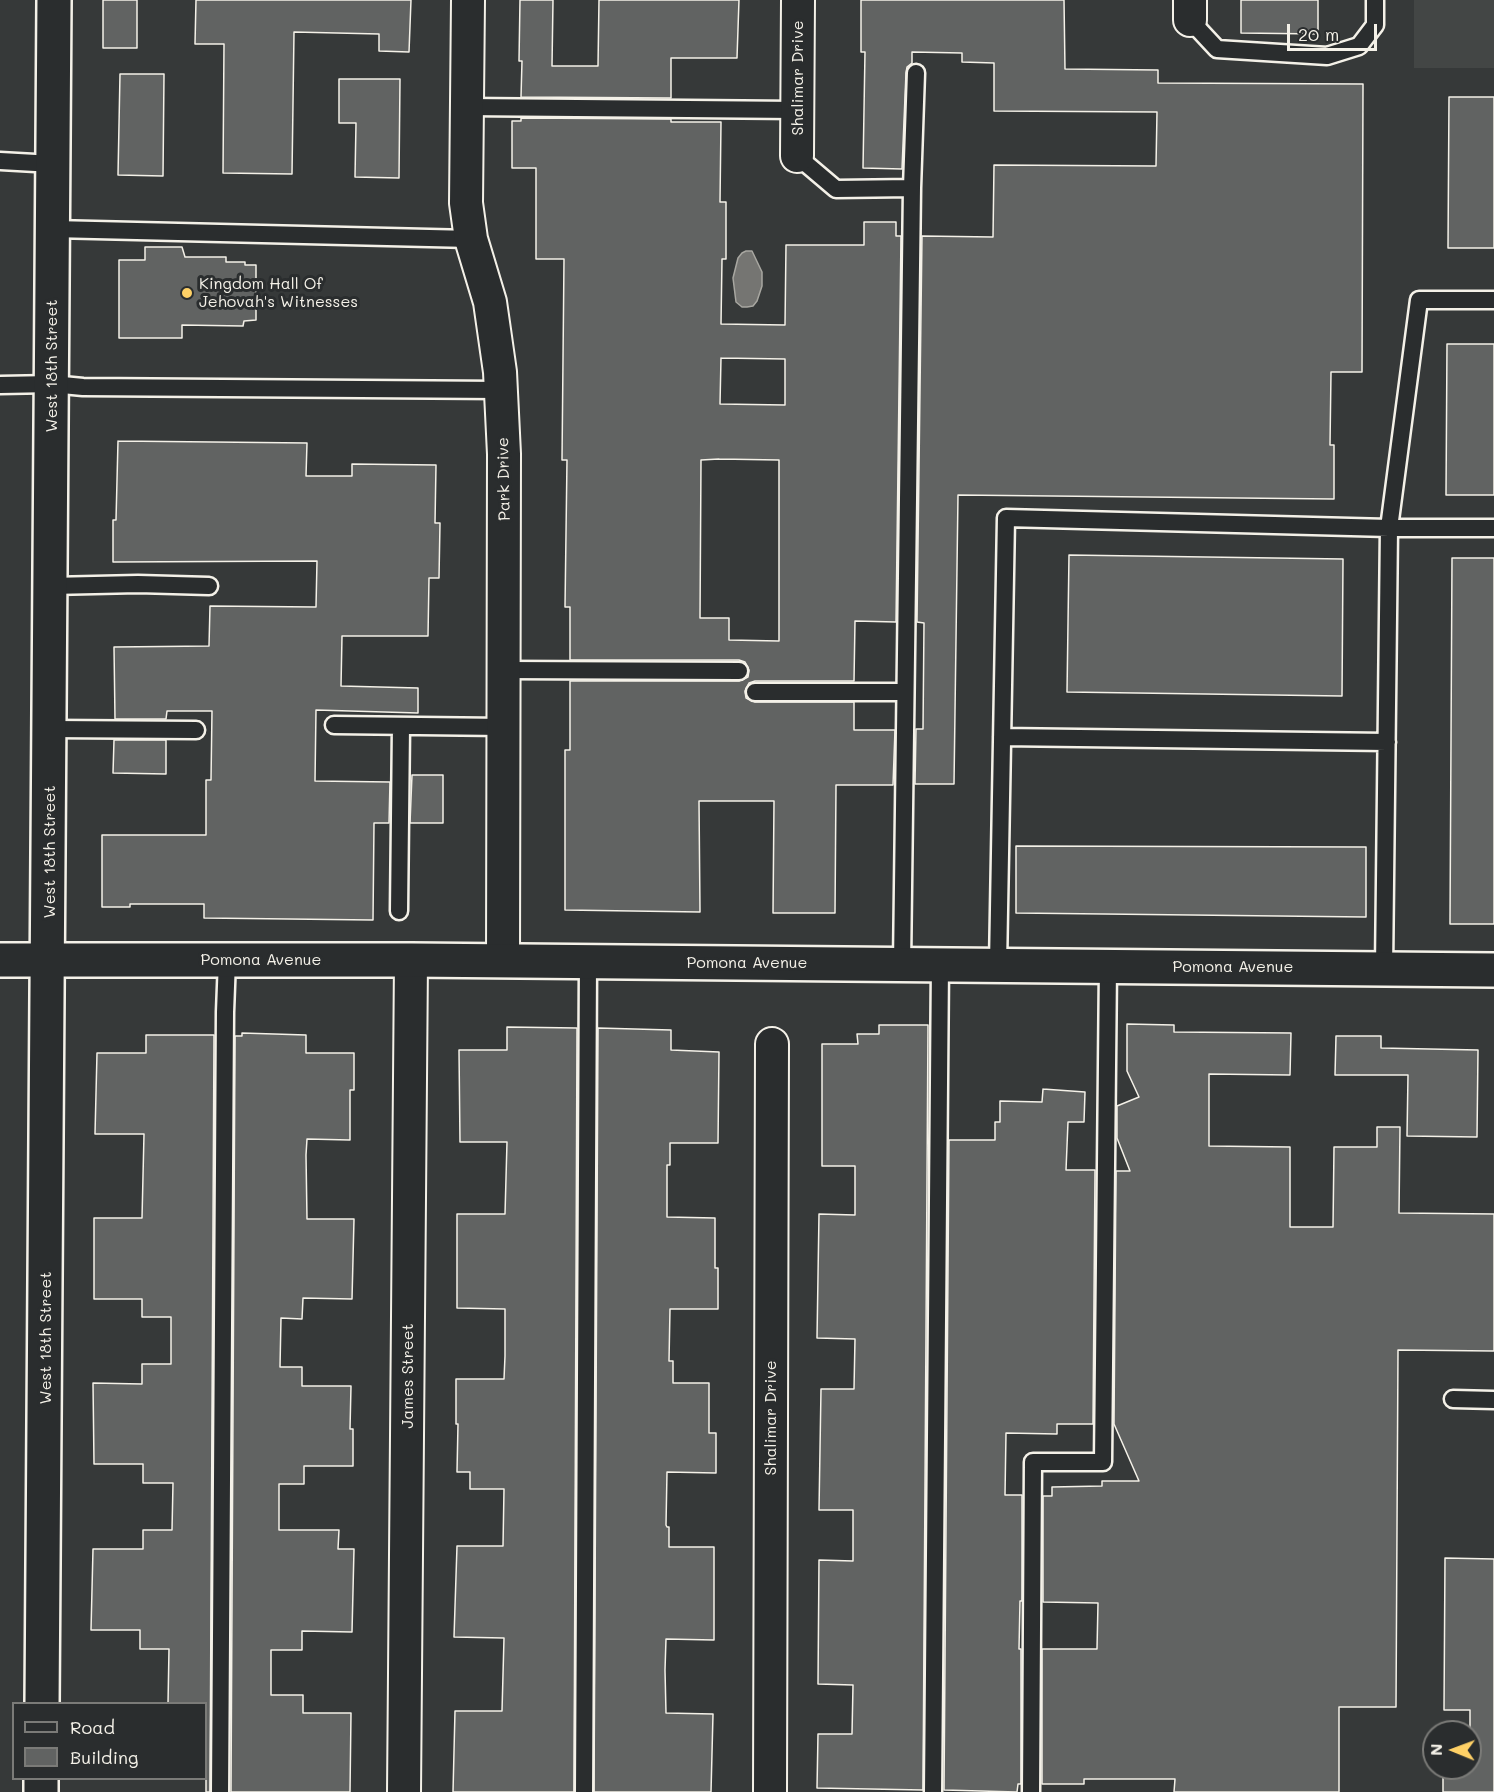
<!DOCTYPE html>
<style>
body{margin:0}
#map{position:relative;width:1494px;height:1792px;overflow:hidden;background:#363939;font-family:Mali,sans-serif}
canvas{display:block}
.legend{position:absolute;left:12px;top:1702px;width:195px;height:78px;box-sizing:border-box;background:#2a2d2e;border:2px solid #7b7b78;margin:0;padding:8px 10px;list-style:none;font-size:18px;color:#f4f1e8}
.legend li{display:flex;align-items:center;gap:12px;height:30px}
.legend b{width:30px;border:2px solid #7b7b78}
.north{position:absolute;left:1422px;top:1720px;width:60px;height:60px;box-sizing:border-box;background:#2a2d2e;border:2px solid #7b7b78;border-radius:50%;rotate:271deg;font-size:16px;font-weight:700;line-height:24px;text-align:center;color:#f4f1e8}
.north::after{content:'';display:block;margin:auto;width:21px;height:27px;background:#ffd166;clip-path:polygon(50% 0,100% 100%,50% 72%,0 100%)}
.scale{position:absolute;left:1287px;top:24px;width:90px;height:27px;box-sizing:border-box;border:3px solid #f4f1e8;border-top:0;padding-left:8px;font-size:18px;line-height:21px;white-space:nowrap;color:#f4f1e8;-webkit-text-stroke:4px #2a2d2e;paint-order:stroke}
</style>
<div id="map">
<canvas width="1494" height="1792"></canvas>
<ul class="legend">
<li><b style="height:8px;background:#2a2d2e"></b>Road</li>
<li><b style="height:16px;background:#616362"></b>Building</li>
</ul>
<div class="north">N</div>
<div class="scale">20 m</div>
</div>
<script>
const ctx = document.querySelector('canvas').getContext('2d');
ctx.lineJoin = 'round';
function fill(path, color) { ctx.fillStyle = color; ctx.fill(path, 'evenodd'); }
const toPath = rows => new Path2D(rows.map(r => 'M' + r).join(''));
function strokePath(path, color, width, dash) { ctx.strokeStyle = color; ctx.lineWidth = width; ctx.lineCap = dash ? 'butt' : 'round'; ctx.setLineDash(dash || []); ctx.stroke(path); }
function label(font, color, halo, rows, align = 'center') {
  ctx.font = font + ' Mali,sans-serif'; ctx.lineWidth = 6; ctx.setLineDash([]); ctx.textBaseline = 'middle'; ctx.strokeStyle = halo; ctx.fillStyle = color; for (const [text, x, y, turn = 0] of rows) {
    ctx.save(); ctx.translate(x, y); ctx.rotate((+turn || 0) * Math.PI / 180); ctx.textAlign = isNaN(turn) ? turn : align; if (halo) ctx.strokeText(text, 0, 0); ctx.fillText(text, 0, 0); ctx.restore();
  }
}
fill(toPath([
 [1414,0,1494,0,1494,68,1414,68]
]), '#434645');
const water = toPath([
 [746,251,752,251,762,272,762,286,757,301,753,306,747,307,742,307,736,302,733,278,738,258,742,253,746,251]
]);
fill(water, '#757572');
strokePath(water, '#a8a7a1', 1.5);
const building = toPath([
 [103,0,137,0,137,48,103,48,103,0],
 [196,0,411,0,409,52,379,51,379,34,294,32,292,174,223,173,224,44,195,44,196,0],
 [520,0,553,0,552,66,598,66,599,0,739,0,737,58,671,58,671,98,521,97,522,61,519,61,520,0],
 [861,0,1064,0,1065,69,1158,70,1158,83,1363,84,1362,372,1331,372,1330,445,1334,445,1334,499,958,495,954,784,915,784,916,729,923,729,924,623,917,622,922,236,993,237,994,165,1156,166,1157,112,994,111,994,63,962,62,962,53,912,52,912,63,907,67,906,73,902,169,863,168,865,52,861,52,861,0],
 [1241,0,1318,0,1318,34,1241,33,1241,0],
 [120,74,164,74,163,176,118,175,120,74],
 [339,79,400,79,399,178,355,177,356,123,339,123,339,79],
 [1449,97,1494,97,1494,248,1448,248,1449,97],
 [521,118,671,119,671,122,721,122,720,202,726,202,726,259,722,259,721,324,785,325,786,245,864,245,864,222,896,222,896,236,901,236,896,622,855,621,854,681,755,681,749,683,745,691,746,698,755,702,854,702,854,730,895,730,893,785,836,785,835,913,773,913,774,801,699,801,700,912,565,910,565,750,570,750,570,681,739,681,748,677,749,670,745,662,739,660,570,660,570,607,565,607,567,460,562,460,564,259,536,259,536,168,512,168,512,121,521,121,521,118],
 [721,358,785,359,785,405,720,404,721,358],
 [719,459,779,460,779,641,729,640,729,618,700,618,701,460,719,459],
 [145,247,182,247,185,257,226,257,226,262,245,262,245,265,256,265,256,320,244,321,243,326,182,325,182,338,119,338,119,260,145,260,145,247],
 [1447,344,1494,344,1494,495,1446,495,1447,344],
 [118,441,307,443,306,476,352,476,352,464,436,465,435,523,440,523,439,578,429,578,428,636,342,636,341,686,418,688,418,713,316,710,315,781,390,782,389,823,374,823,373,920,204,918,204,904,130,904,130,907,102,907,102,835,206,835,206,780,211,780,212,711,167,711,166,719,115,719,114,647,209,646,210,606,316,607,317,561,113,562,113,520,116,520,118,441],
 [1069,555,1343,559,1342,696,1067,692,1069,555],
 [1452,558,1494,558,1494,924,1450,924,1452,558],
 [114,740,166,740,166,774,113,773,114,740],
 [412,775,443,775,443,823,410,823,412,775],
 [1016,846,1366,847,1366,917,1016,913,1016,846],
 [1127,1024,1174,1025,1174,1032,1291,1033,1290,1075,1209,1074,1209,1146,1290,1147,1290,1227,1333,1227,1334,1147,1377,1147,1377,1127,1400,1127,1399,1213,1494,1214,1494,1351,1398,1350,1396,1707,1339,1707,1339,1792,1174,1792,1175,1779,1084,1779,1084,1784,1042,1784,1042,1649,1097,1649,1098,1603,1043,1602,1043,1496,1052,1496,1052,1487,1102,1486,1102,1481,1139,1481,1114,1424,1116,1171,1130,1171,1117,1138,1117,1106,1139,1097,1127,1071,1127,1024],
 [879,1025,928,1025,923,1790,817,1788,818,1734,852,1734,853,1685,818,1684,819,1560,853,1561,853,1510,819,1510,821,1389,854,1389,855,1339,817,1338,819,1214,855,1215,855,1166,822,1166,822,1044,858,1044,857,1034,879,1034,879,1025],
 [507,1027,577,1028,574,1792,453,1792,455,1711,502,1711,504,1638,454,1637,457,1546,503,1546,504,1489,470,1489,470,1472,457,1472,458,1424,456,1424,456,1379,504,1379,505,1356,505,1309,457,1308,457,1214,505,1214,507,1142,460,1142,459,1050,507,1050,507,1027],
 [598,1028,671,1030,671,1050,719,1052,718,1143,670,1143,670,1165,667,1165,667,1217,715,1218,715,1268,718,1268,718,1309,670,1309,669,1361,673,1361,673,1383,709,1383,709,1433,716,1433,716,1473,667,1472,666,1525,667,1527,669,1527,669,1547,714,1547,714,1640,666,1639,665,1670,666,1713,713,1714,711,1792,594,1792,598,1028],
 [242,1033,306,1035,306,1053,354,1053,354,1090,350,1090,350,1140,307,1139,306,1155,307,1219,354,1219,352,1299,303,1298,302,1319,281,1318,280,1367,302,1367,302,1386,351,1386,350,1429,353,1429,353,1466,304,1466,304,1484,279,1484,279,1530,339,1530,338,1549,354,1549,352,1632,302,1631,302,1650,271,1650,271,1695,303,1695,303,1713,351,1713,350,1792,231,1792,235,1036,242,1036,242,1033],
 [146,1035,214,1035,210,1792,206,1792,206,1704,168,1704,169,1649,140,1649,140,1630,91,1630,93,1549,143,1549,143,1530,172,1530,173,1483,143,1483,143,1464,94,1464,93,1383,142,1384,142,1364,171,1364,171,1317,142,1317,142,1299,94,1299,94,1218,142,1218,144,1134,95,1134,97,1053,146,1053,146,1035],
 [1336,1036,1381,1036,1381,1048,1478,1050,1477,1137,1407,1136,1408,1075,1335,1075,1336,1036],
 [1043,1089,1085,1092,1084,1122,1068,1122,1066,1170,1095,1170,1093,1424,1057,1424,1057,1434,1006,1433,1005,1495,1022,1495,1022,1601,1020,1601,1019,1649,1021,1649,1021,1784,1018,1784,1017,1792,944,1790,949,1140,995,1140,995,1122,1000,1122,1000,1101,1042,1102,1043,1089],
 [1445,1558,1494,1559,1494,1792,1443,1792,1443,1768,1470,1768,1470,1710,1444,1710,1445,1558]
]);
fill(building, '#616362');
strokePath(building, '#f4f1e8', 1.5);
const service = toPath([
 [1190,20,1217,49,1327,56,1359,46,1375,25,1375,0],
 [467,107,797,110],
 [797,156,836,189,912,188],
 [0,161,53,164],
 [53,229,471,239],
 [0,385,52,384,83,387,501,390],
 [51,586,138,584,209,586],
 [504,670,739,671],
 [755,692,905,692],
 [334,725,504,727],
 [51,729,196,730],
 [1002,737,1387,742],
 [399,911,401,726],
 [902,964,912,188,916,73],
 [998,965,1006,518,1389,528,1419,300,1494,300],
 [1384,969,1389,528,1494,528],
 [1453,1399,1494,1400],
 [220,1792,225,1012,227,960],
 [584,1792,588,962],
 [933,1792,940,964],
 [1031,1792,1033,1462,1103,1462,1108,966]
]);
const minor = toPath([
 [468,0,466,203,471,239,490,302,500,372,504,454,503,961],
 [1190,20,1190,0],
 [797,156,798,0],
 [404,1792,411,960],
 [770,1792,772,1044]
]);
const tertiary = toPath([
 [0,960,411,960,1494,970],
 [42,1704,54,0],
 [41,1792,41,1778]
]);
strokePath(service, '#f4f1e8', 21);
strokePath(minor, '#f4f1e8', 36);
strokePath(tertiary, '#f4f1e8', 38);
strokePath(service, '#2a2d2e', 16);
strokePath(minor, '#2a2d2e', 32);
strokePath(tertiary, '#2a2d2e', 33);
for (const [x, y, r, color] of [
 [187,293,6,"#ffd166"]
]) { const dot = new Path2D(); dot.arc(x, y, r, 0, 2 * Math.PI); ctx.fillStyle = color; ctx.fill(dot); strokePath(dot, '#2a2d2e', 2); }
label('16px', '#f4f1e8', '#2a2d2e', [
 ["Shalimar Drive",798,78,-90],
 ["West 18th Street",52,366,-90],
 ["Park Drive",504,479,-91],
 ["West 18th Street",50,852,-90],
 ["Pomona Avenue",261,960],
 ["Pomona Avenue",747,963],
 ["Pomona Avenue",1233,967],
 ["West 18th Street",46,1338,-90],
 ["James Street",408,1376,-90],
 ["Shalimar Drive",771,1418,-90]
]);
label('16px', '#f4f1e8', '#2a2d2e', [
 ["Kingdom Hall Of",199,284],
 ["Jehovah's Witnesses",199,302]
], 'left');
</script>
